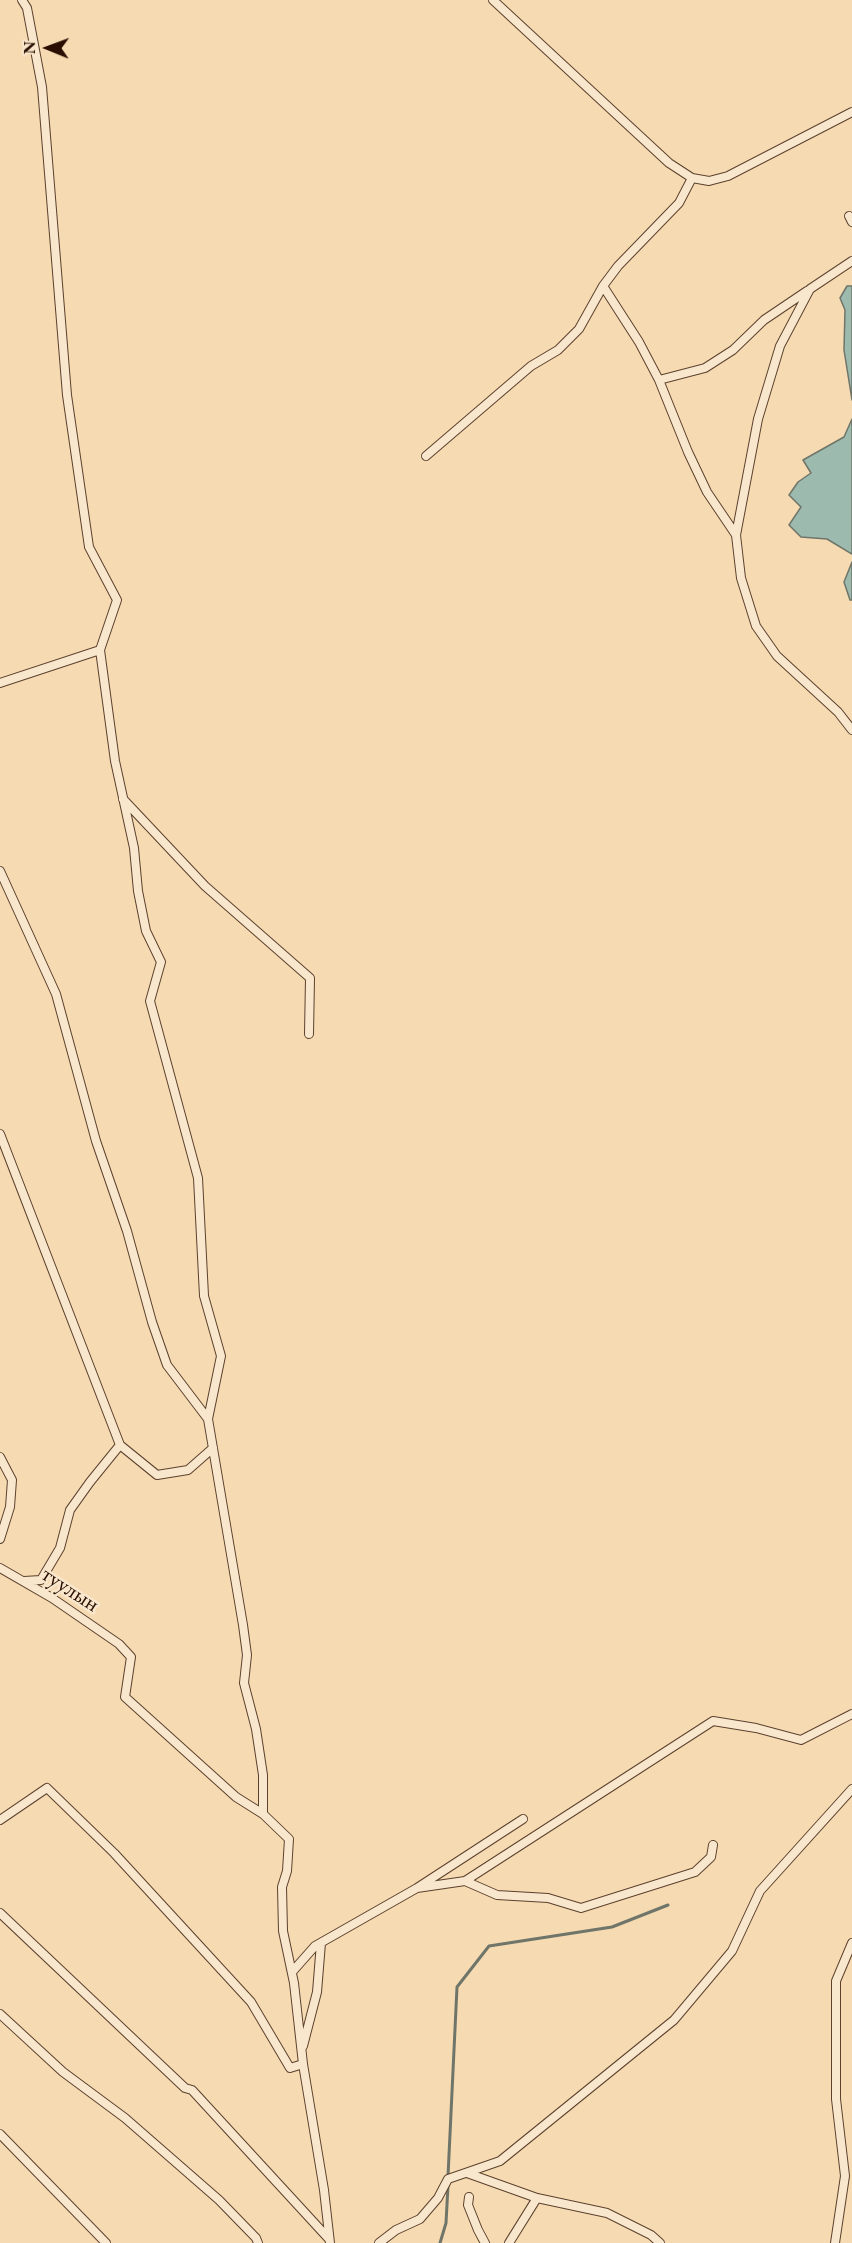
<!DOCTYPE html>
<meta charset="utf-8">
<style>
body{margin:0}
#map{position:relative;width:852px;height:2243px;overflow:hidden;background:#f6dab2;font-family:"EB Garamond",serif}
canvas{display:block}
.north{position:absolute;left:18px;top:18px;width:60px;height:60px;-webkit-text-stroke:4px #f9e7cd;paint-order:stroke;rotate:271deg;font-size:16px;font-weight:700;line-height:24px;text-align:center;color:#290e01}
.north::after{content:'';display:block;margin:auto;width:21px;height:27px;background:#290e01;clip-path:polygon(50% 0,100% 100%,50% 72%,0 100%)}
</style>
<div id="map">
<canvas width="852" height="2243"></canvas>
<div class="north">N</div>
</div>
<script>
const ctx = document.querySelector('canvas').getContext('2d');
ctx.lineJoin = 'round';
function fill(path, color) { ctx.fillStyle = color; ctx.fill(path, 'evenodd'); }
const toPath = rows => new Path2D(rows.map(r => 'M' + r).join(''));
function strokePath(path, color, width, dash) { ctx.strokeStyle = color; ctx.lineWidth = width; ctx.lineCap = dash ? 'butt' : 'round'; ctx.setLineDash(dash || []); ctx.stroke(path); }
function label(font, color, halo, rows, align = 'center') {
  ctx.font = font + ' "EB Garamond",serif'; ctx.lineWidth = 5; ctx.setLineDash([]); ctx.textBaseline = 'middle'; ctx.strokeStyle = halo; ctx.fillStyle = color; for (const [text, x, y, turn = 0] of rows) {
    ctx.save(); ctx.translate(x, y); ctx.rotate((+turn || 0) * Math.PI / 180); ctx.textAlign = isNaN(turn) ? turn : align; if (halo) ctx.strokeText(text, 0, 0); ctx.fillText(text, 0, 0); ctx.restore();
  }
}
const water = toPath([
 [847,286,852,286,852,400,844,350,845,310,840,298,847,286],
 [852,419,852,554,827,539,801,537,789,525,801,507,789,495,798,482,811,473,803,460,844,437,852,419],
 [852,562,852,600,850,600,844,582,852,562]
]);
fill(water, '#9dbaaf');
strokePath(water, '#6f7569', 1.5);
strokePath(toPath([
 [448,2176,457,1987,489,1946,612,1927,668,1905],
 [440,2243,446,2223,448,2186]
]), '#6f7569', 3);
const street = toPath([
 [22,0,27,8,42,87,67,395,89,547,117,600,100,650,115,761,134,848,138,891,146,931,161,962,150,1001,198,1178,204,1296,221,1356,208,1419,243,1625,247,1655,244,1683,256,1729,263,1775,263,1814,289,1839,287,1871,282,1887,283,1931,294,1983,303,2064,324,2190,330,2243],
 [493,0,669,163,692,178,709,181,728,176,852,112],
 [849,216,852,222],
 [852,261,810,289,780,346,758,419,736,535,741,578,756,626,777,656,838,712,852,730],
 [603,286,639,342,659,380,688,452,707,492,736,535],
 [659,380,705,368,733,350,764,320,807,291],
 [426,456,531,366,558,350,579,329,603,286,618,266,679,203,692,178],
 [0,683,100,650],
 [123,799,205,886,310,978,309,1034],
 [0,871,56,994,96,1141,127,1231,152,1322,167,1365,208,1419],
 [0,1134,120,1445,157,1475,188,1470,213,1448],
 [0,1457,12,1480,10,1507,0,1539],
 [0,1568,52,1598,119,1644,131,1657,125,1697,236,1797,263,1814],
 [24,1581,41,1580,60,1548,70,1510,90,1482,120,1445],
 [0,1820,47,1788,114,1853,251,2002,290,2068,303,2064],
 [465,1881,497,1895,548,1898,581,1908,695,1872,711,1857,713,1845],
 [417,1888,465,1881,713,1721,756,1728,801,1740,852,1714],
 [0,1913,185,2088,192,2090,329,2239],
 [292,1972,315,1946,417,1888,523,1819],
 [0,2014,63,2072,125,2118,219,2200,256,2238,258,2243],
 [303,2046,317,1992,321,1943],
 [0,2134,106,2243],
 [467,2173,537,2198,607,2213,651,2235,660,2243],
 [469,2197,468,2205,478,2230,485,2243],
 [379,2243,396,2230,420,2219,438,2198,448,2179,500,2161,674,2020,732,1951,760,1891,852,1789],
 [509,2243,537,2198],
 [835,2243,845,2176,836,2099,836,1981,852,1943]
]);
strokePath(street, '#5c412d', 10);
strokePath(street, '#f9e7cd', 8);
label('22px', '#290e01', '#f9e7cd', [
 ["туулын",70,1590,33]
]);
</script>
